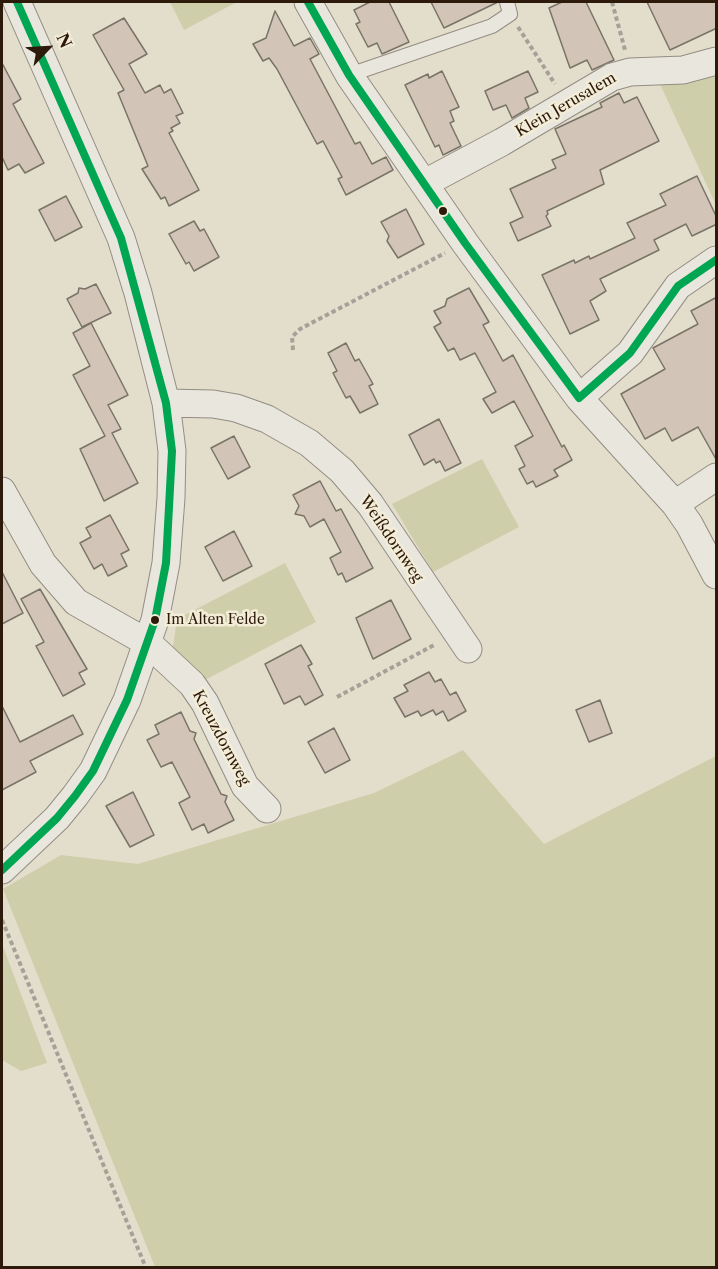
<!DOCTYPE html>
<meta charset="utf-8">
<style>
body{margin:0}
#map{position:relative;width:718px;height:1269px;overflow:hidden;background:#e3decc;font-family:"Libre Caslon Text",serif}
canvas{display:block}
.frame{position:absolute;inset:0;border:3px solid #2d1a0b;pointer-events:none}
.north{position:absolute;left:18px;top:18px;width:60px;height:60px;-webkit-text-stroke:4px #f3edd8;paint-order:stroke;rotate:65deg;font-size:16px;font-weight:700;line-height:24px;text-align:center;color:#2d1a0b}
.north::after{content:'';display:block;margin:auto;width:21px;height:27px;background:#2d1a0b;clip-path:polygon(50% 0,100% 100%,50% 72%,0 100%)}
</style>
<div id="map">
<canvas width="718" height="1269"></canvas>
<div class="frame"></div>
<div class="north">N</div>
</div>
<script>
const ctx = document.querySelector('canvas').getContext('2d');
ctx.lineJoin = 'round';
function fill(path, color) { ctx.fillStyle = color; ctx.fill(path, 'evenodd'); }
const toPath = rows => new Path2D(rows.map(r => 'M' + r).join(''));
function strokePath(path, color, width, dash) { ctx.strokeStyle = color; ctx.lineWidth = width; ctx.lineCap = dash ? 'butt' : 'round'; ctx.setLineDash(dash || []); ctx.stroke(path); }
function label(font, color, halo, rows, align = 'center') {
  ctx.font = font + ' "Libre Caslon Text",serif'; ctx.lineWidth = 5; ctx.setLineDash([]); ctx.textBaseline = 'middle'; ctx.strokeStyle = halo; ctx.fillStyle = color; for (const [text, x, y, turn = 0] of rows) {
    ctx.save(); ctx.translate(x, y); ctx.rotate((+turn || 0) * Math.PI / 180); ctx.textAlign = isNaN(turn) ? turn : align; if (halo) ctx.strokeText(text, 0, 0); ctx.fillText(text, 0, 0); ctx.restore();
  }
}
fill(toPath([
 [170,2,237,2,184,30],
 [716,73,716,205,659,82],
 [482,459,519,527,433,572,392,504],
 [285,563,316,622,201,682,172,653,177,619],
 [463,750,544,844,716,756,716,1267,155,1267,3,889,61,855,138,864,374,793],
 [2,944,47,1063,21,1071,2,1060]
]), '#cfceaa');
const building = toPath([
 [370,2,389,2,409,42,382,54,377,43,368,47,356,24,360,22,354,10,370,2],
 [431,2,498,2,444,28,431,2],
 [562,2,586,2,614,60,592,70,587,60,570,68,549,8,562,2],
 [647,2,717,2,717,28,670,50,647,2],
 [275,11,294,46,310,38,319,54,310,59,355,144,360,142,372,164,386,157,393,170,346,195,338,179,342,177,323,141,317,144,277,69,269,58,263,61,253,44,266,38,275,11],
 [124,18,147,54,129,64,145,93,160,85,164,93,171,89,183,113,176,116,180,123,171,128,173,131,169,133,199,190,169,206,165,197,161,199,142,169,148,166,118,93,124,90,93,35,124,18],
 [2,63,21,99,13,104,44,163,25,173,19,164,8,170,2,157,2,63],
 [442,71,459,107,450,111,454,121,450,123,461,146,443,155,439,145,435,147,405,85,428,74,429,78,442,71],
 [528,71,538,92,525,98,529,108,512,118,506,105,493,110,485,91,528,71],
 [619,93,624,103,637,97,659,141,600,170,604,184,547,211,548,214,546,216,551,226,518,241,510,223,523,217,510,189,556,168,552,160,566,154,555,129,602,107,600,103,619,93],
 [697,176,717,218,717,224,692,236,686,224,654,240,659,250,600,279,606,291,590,301,599,320,570,334,542,275,574,260,575,263,589,256,590,259,635,238,627,223,666,205,660,194,697,176],
 [66,196,82,227,55,241,39,210,66,196],
 [406,209,424,244,398,258,387,241,389,236,381,222,406,209],
 [194,221,200,231,204,229,219,257,194,271,189,262,186,264,169,234,194,221],
 [96,284,111,313,82,327,67,299,78,293,79,288,85,289,96,284],
 [469,288,489,322,483,325,503,361,513,355,562,447,564,445,572,460,554,470,558,476,536,487,533,481,527,484,519,469,525,466,515,446,533,436,514,401,492,413,483,399,496,392,475,353,460,360,454,348,448,351,434,327,441,323,434,311,445,306,447,299,469,288],
 [717,297,717,461,698,427,672,441,665,428,645,439,621,394,665,369,653,348,698,324,691,311,717,297],
 [91,323,128,395,108,405,121,429,112,433,138,483,104,501,80,449,105,436,73,375,90,366,73,333,91,323],
 [346,343,355,361,359,359,373,384,369,386,378,404,360,413,350,396,346,398,333,373,337,371,328,353,346,343],
 [439,419,461,463,445,471,440,461,436,463,434,459,424,465,409,435,439,419],
 [234,436,250,467,228,479,211,448,234,436],
 [320,481,336,511,341,509,373,568,346,582,342,573,338,575,330,558,341,552,324,519,310,527,304,516,295,514,299,506,293,495,320,481],
 [110,515,129,550,121,554,127,566,108,576,102,564,94,569,80,543,91,537,86,528,110,515],
 [234,531,252,566,223,581,205,547,234,531],
 [2,572,23,613,2,624,2,572],
 [40,589,87,669,79,673,85,684,63,696,36,646,44,642,21,599,40,589],
 [391,600,411,639,373,659,356,618,391,600],
 [301,645,312,664,308,666,323,695,305,705,300,696,284,704,265,664,301,645],
 [429,672,435,682,441,679,450,695,456,692,466,711,448,721,443,711,436,715,433,710,421,716,418,711,405,717,394,698,408,691,404,685,429,672],
 [600,700,612,733,589,742,576,710,600,700],
 [2,706,20,742,73,715,83,734,30,761,36,772,2,790,2,706],
 [181,712,190,731,196,733,194,739,221,794,227,796,225,802,234,820,208,833,204,824,192,830,179,803,190,797,172,762,161,767,147,740,159,734,155,725,181,712],
 [334,728,350,760,325,773,308,742,334,728],
 [133,792,154,835,130,847,106,806,133,792]
]);
fill(building, '#d2c5b7');
strokePath(building, '#797368', 1.5);
const service = toPath([
 [349,75,492,26,510,14,507,2]
]);
const minor = toPath([
 [308,2,349,75,465,243,579,398,675,504,689,524,716,575],
 [425,183,502,142,612,77,630,72,683,70,716,61],
 [579,398,630,353,678,286,716,260],
 [166,403,213,404,236,408,267,419,309,443,342,471,370,504,468,649],
 [2,491,43,564,76,602,148,643,192,684,205,703,245,786,267,809],
 [675,504,716,477],
 [2,870,57,818,75,796,93,771,127,700,155,620,166,563,171,498,172,451,166,403,138,293,121,238,17,2]
]);
strokePath(service, '#938d82', 16);
strokePath(minor, '#938d82', 29);
strokePath(toPath([
 [612,2,625,50],
 [518,27,555,84],
 [293,350,292,337,300,329,445,253],
 [337,697,436,644],
 [2,920,146,1268]
]), '#a5a199', 4, [4.5, 3]);
strokePath(service, '#e9e6de', 14);
strokePath(minor, '#e9e6de', 27);
strokePath(toPath([
 [308,2,349,75,465,243,579,398,630,353,678,286,716,260],
 [2,870,57,818,75,796,93,771,127,700,155,620,166,563,172,451,166,403,121,238,17,2]
]), '#00a651', 8);
for (const [x, y, r, color] of [
 [443,211,5,"#2d1a0b"],
 [155,620,5,"#2d1a0b"]
]) { const dot = new Path2D(); dot.arc(x, y, r, 0, 2 * Math.PI); ctx.fillStyle = color; ctx.fill(dot); strokePath(dot, '#f3edd8', 2); }
label('14px', '#2d1a0b', '#f3edd8', [
 ["Im Alten Felde",166,620]
], 'left');
label('15px', '#2d1a0b', '#f3edd8', [
 ["Klein Jerusalem",566,105,-30],
 ["Weißdornweg",391,539,56],
 ["Kreuzdornweg",221,738,62]
]);
</script>
